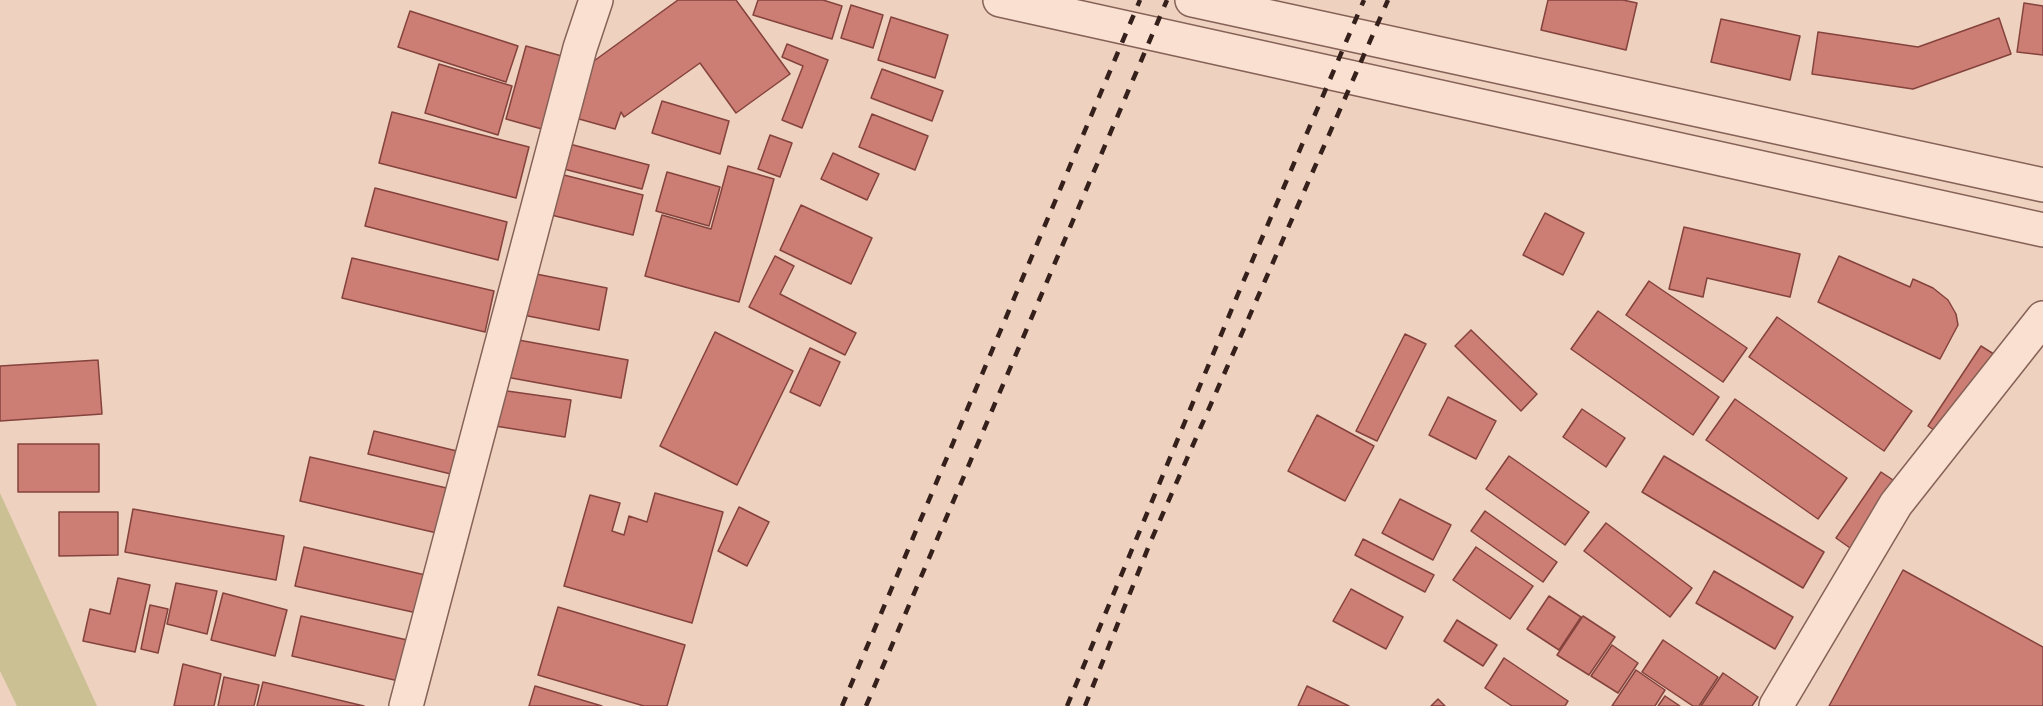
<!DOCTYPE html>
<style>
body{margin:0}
canvas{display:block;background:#eed1be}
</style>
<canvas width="2043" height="706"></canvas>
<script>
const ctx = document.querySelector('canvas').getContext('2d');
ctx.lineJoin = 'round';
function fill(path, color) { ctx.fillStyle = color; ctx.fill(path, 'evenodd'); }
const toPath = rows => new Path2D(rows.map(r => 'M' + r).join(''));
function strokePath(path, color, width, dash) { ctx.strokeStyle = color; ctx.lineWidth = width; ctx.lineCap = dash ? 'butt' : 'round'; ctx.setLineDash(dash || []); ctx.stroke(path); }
fill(toPath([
 [0,493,97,706,17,706,0,671]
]), '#cbc093');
const building = toPath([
 [678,0,736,0,790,74,736,113,700,63,624,117,621,112,615,129,572,117,587,66,678,0],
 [758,0,823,0,842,6,832,39,753,15,758,0],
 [1548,0,1623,0,1637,3,1626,50,1541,30,1548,0],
 [2024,3,2043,6,2043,55,2017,52,2024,3],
 [851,5,883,15,873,48,841,38,851,5],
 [410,11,518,46,506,82,398,47,410,11],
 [891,17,948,35,935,78,878,60,891,17],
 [1999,18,2011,54,1913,89,1812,74,1818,32,1918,47,1999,18],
 [1721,19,1800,36,1790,80,1711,62,1721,19],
 [787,44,828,60,802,128,782,120,803,66,782,57,787,44],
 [526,46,569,58,549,131,506,119,526,46],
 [439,64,512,86,498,135,425,113,439,64],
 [882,69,943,91,932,121,871,98,882,69],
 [662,101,729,121,720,154,652,133,662,101],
 [392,112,529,147,516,198,379,163,392,112],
 [872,114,928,136,915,170,859,147,872,114],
 [770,135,792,143,780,177,758,169,770,135],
 [562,142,649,165,642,189,556,167,562,142],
 [833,153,879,174,867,200,821,179,833,153],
 [728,166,774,179,739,302,645,276,662,215,711,229,728,166],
 [552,172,643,195,633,235,543,213,552,172],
 [667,172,720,187,709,226,656,211,667,172],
 [375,188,507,222,498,260,365,226,375,188],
 [801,205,872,238,851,284,780,250,801,205],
 [1545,213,1584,233,1563,275,1523,255,1545,213],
 [1684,227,1800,254,1790,297,1707,278,1703,297,1669,289,1684,227],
 [775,256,794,266,780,294,856,333,845,355,749,307,775,256],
 [1839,256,1910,287,1913,279,1933,288,1948,300,1956,314,1958,325,1940,359,1818,302,1839,256],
 [352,258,494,291,485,332,342,298,352,258],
 [531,273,607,288,599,330,523,315,531,273],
 [1649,281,1747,348,1723,382,1626,315,1649,281],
 [1598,311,1719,397,1693,435,1571,349,1598,311],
 [1777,317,1912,411,1884,451,1749,357,1777,317],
 [1471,330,1537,394,1521,411,1455,346,1471,330],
 [715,332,793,371,737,485,660,446,715,332],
 [1405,334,1426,344,1377,441,1356,431,1405,334],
 [513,339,628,360,621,398,506,377,513,339],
 [1981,346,2008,363,1955,444,1928,426,1981,346],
 [810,348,840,362,820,406,790,392,810,348],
 [98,360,102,414,0,421,0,366,98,360],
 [500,390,571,400,565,437,495,426,500,390],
 [1448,397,1496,421,1476,459,1429,435,1448,397],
 [1735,399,1847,478,1818,519,1706,440,1735,399],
 [1582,409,1625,438,1606,467,1563,437,1582,409],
 [1317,415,1374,446,1345,501,1288,471,1317,415],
 [374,431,461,452,455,475,368,454,374,431],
 [18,444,99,444,99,492,18,492,18,444],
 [1509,456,1589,512,1565,545,1486,489,1509,456],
 [1664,456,1824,552,1803,588,1642,492,1664,456],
 [310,457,451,489,441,534,300,501,310,457],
 [1881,472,1920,498,1874,565,1836,538,1881,472],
 [655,493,723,512,692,623,564,586,590,495,620,503,612,531,624,535,629,516,647,522,655,493],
 [1400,499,1451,525,1433,560,1382,533,1400,499],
 [739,507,769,522,747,566,718,551,739,507],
 [133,509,284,536,276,580,125,552,133,509],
 [1485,511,1557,562,1543,582,1471,531,1485,511],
 [59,512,118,512,118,555,59,556,59,512],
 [1606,523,1692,588,1670,617,1584,551,1606,523],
 [1363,539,1434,575,1425,592,1355,555,1363,539],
 [304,547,434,577,426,615,295,586,304,547],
 [1476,547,1533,586,1510,619,1453,580,1476,547],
 [1903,570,2043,647,2043,706,1829,706,1903,570],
 [1714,571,1793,617,1775,649,1696,603,1714,571],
 [118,578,150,585,135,652,83,641,90,609,110,614,118,578],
 [176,583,217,591,207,634,167,624,176,583],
 [1351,589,1403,617,1386,649,1333,621,1351,589],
 [223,593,287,610,275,656,211,640,223,593],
 [1549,596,1581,617,1559,650,1527,629,1549,596],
 [150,605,168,609,158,653,141,649,150,605],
 [558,607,685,645,667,706,644,706,538,675,558,607],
 [301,616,416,642,407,683,292,656,301,616],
 [1583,616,1615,637,1589,675,1557,655,1583,616],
 [1457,620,1497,645,1483,666,1444,641,1457,620],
 [1663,640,1718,677,1699,706,1693,706,1642,672,1663,640],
 [1612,645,1638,663,1618,693,1591,676,1612,645],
 [1504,658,1568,701,1565,706,1512,706,1485,688,1504,658],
 [183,664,221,674,214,706,174,706,183,664],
 [1636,670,1665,690,1655,706,1612,706,1636,670],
 [1723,673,1758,697,1752,706,1701,706,1723,673],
 [224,677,259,685,254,706,218,706,224,677],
 [263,682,364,706,257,706,263,682],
 [535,686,602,706,529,706,535,686],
 [1307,686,1349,706,1298,706,1307,686],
 [1665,696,1680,706,1658,706,1665,696],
 [1438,699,1445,706,1431,706,1438,699]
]);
fill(building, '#cc7d74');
strokePath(building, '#85433d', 1.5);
const minor = toPath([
 [1000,0,2043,230],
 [1192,0,2043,185],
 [406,706,580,48,596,0],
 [1776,706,1896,504,2043,318]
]);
strokePath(minor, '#866157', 36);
strokePath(minor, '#f9e0d1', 33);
strokePath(toPath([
 [842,706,1140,0],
 [866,706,1167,0],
 [1067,706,1238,294,1364,0],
 [1085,706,1150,543,1388,0]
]), '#35201c', 4.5, [10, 10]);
</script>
